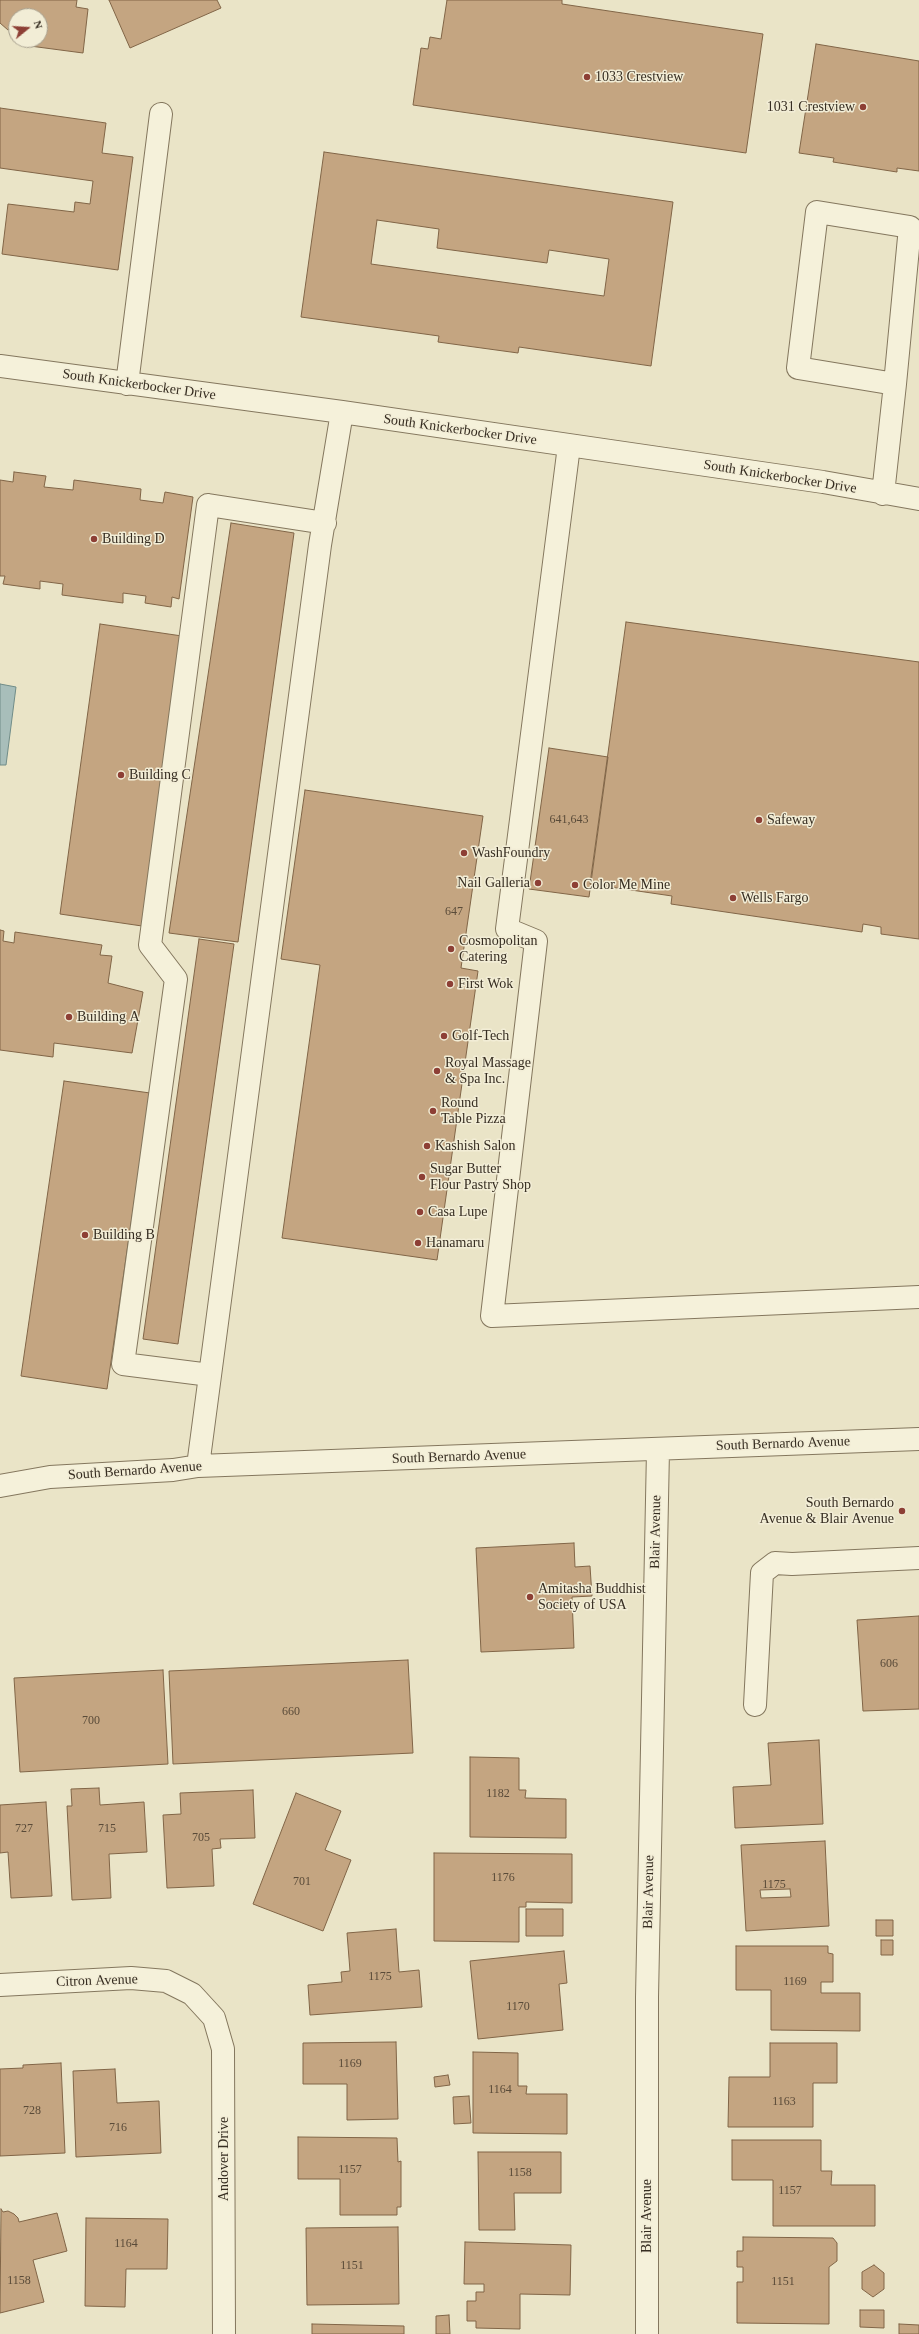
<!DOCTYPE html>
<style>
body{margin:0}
#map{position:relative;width:919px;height:2334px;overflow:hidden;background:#eae4c7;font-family:Georgia,serif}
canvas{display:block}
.north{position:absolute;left:8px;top:8px;width:40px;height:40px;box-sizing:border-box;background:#f2edd6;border:1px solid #a7a08e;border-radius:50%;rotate:72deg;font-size:11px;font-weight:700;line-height:16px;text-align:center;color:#362d21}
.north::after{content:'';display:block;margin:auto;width:14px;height:18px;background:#8d3f35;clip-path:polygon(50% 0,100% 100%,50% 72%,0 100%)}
</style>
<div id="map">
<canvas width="919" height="2334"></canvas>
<div class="north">N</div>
</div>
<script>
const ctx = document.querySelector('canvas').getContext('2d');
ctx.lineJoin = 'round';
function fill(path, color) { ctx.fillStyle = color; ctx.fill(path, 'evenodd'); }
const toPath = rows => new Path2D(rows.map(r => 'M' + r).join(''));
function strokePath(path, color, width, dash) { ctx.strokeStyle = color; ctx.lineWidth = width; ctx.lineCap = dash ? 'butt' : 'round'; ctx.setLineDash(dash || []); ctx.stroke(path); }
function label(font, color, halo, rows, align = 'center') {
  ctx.font = font + ' Georgia,serif'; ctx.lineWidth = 3; ctx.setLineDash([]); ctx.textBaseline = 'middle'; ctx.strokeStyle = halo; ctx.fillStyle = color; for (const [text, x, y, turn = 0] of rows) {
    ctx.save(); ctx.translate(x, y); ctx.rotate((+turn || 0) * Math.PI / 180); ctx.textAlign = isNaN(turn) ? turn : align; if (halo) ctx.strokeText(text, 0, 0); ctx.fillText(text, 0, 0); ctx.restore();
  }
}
const water = toPath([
 [0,684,16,687,6,765,0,765,0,684]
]);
fill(water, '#a8beba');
strokePath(water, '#708c88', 1);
const building = toPath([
 [0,0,77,0,76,7,88,9,83,53,30,46,31,40,40,40,40,16,16,16,16,28,8,30,0,23,0,0],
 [109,0,217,0,221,8,130,48,109,0],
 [447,0,562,0,562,4,763,34,746,153,413,105,421,48,428,49,430,37,441,39,447,0],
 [816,44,919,61,919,171,897,168,897,172,833,162,834,158,799,153,816,44],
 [0,108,106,123,102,153,133,157,118,270,2,254,8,204,74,212,75,202,90,204,93,181,0,168,0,108],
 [324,152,673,202,651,366,519,347,518,353,438,342,439,336,301,317,324,152],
 [377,220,439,229,437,248,547,263,549,250,609,259,604,296,371,264,377,220],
 [14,472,46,476,44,487,73,490,74,480,141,489,140,500,163,503,165,492,193,497,179,599,172,597,171,607,145,603,146,596,123,593,123,603,62,595,63,584,40,581,40,589,3,584,5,576,0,576,0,480,13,482,14,472],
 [231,523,294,533,238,942,169,933,231,523],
 [626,622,919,662,919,939,881,934,881,927,863,924,862,932,671,904,672,896,590,884,626,622],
 [100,624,182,636,142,926,60,914,100,624],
 [549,748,608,757,589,897,529,889,549,748],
 [305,790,483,816,461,968,478,971,437,1260,282,1238,320,965,281,959,305,790],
 [0,930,4,931,3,941,14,943,15,932,102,945,100,955,112,956,108,983,143,992,132,1053,54,1043,53,1057,0,1050,0,930],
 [199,939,234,944,178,1344,143,1339,199,939],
 [64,1081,150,1093,107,1389,21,1376,64,1081],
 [574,1543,575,1567,590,1566,592,1596,572,1597,574,1648,481,1652,476,1548,574,1543],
 [919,1616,919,1709,863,1711,857,1620,919,1616],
 [408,1660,413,1753,173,1764,169,1671,408,1660],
 [163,1670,168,1764,20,1772,14,1678,163,1670],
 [819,1740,823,1824,735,1828,733,1787,771,1785,768,1743,819,1740],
 [470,1757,519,1758,519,1790,526,1790,525,1798,566,1799,566,1838,470,1837,470,1757],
 [99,1788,100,1805,144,1802,147,1852,109,1854,111,1898,72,1900,67,1806,72,1806,71,1789,99,1788],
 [253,1790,255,1838,220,1839,221,1848,212,1849,214,1886,167,1888,163,1815,181,1814,180,1793,253,1790],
 [296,1793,341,1811,325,1850,351,1860,323,1931,253,1904,296,1793],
 [46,1802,52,1896,11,1898,8,1852,0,1853,0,1805,46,1802],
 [825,1841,829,1926,746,1931,741,1845,825,1841],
 [790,1889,791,1897,761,1898,760,1890,790,1889],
 [434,1853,572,1854,572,1903,526,1902,526,1907,519,1907,519,1942,434,1941,434,1853],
 [526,1909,563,1909,563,1936,526,1936,526,1909],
 [876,1920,893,1920,893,1936,876,1936,876,1920],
 [396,1929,399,1972,419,1970,422,2007,310,2015,308,1985,342,1982,341,1972,350,1971,347,1933,396,1929],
 [881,1940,893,1940,893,1955,881,1955,881,1940],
 [736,1946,828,1946,828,1953,833,1954,833,1982,821,1982,821,1993,860,1993,860,2031,771,2030,771,1990,736,1990,736,1946],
 [564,1951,567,1983,559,1984,563,2030,478,2039,470,1961,564,1951],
 [396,2042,398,2119,347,2120,347,2084,303,2084,303,2043,396,2042],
 [770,2043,837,2043,837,2083,813,2083,813,2127,728,2127,729,2077,770,2077,770,2043],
 [473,2052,518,2053,518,2086,527,2086,526,2094,567,2094,567,2134,473,2133,473,2052],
 [61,2063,65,2153,0,2156,0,2069,23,2068,23,2065,61,2063],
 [115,2069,117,2103,159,2101,161,2153,76,2157,73,2071,115,2069],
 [448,2075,450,2085,435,2087,434,2077,448,2075],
 [469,2096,471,2123,454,2124,453,2097,469,2096],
 [298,2137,397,2138,398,2162,401,2161,401,2207,397,2207,397,2215,340,2215,340,2179,298,2179,298,2137],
 [732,2140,821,2140,821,2171,832,2171,831,2185,875,2185,875,2226,773,2226,773,2180,732,2180,732,2140],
 [478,2152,561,2152,561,2193,514,2193,515,2230,479,2230,478,2152],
 [1,2209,3,2212,8,2211,14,2214,18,2218,19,2222,57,2213,67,2251,33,2260,44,2302,0,2313,1,2209],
 [86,2218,168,2219,167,2269,126,2269,125,2307,85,2306,86,2218],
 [398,2227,399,2304,307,2305,306,2228,398,2227],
 [743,2237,833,2238,837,2243,837,2261,829,2267,829,2324,737,2323,737,2282,743,2282,743,2267,737,2267,737,2251,743,2251,743,2237],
 [465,2242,571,2245,570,2295,520,2294,520,2329,476,2328,476,2321,467,2321,467,2301,476,2301,476,2292,484,2292,484,2284,464,2284,465,2242],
 [874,2265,884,2273,884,2289,873,2297,862,2289,862,2272,874,2265],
 [860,2310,884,2310,884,2328,860,2327,860,2310],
 [449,2315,450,2334,436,2334,436,2316,449,2315],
 [312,2324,404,2326,404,2334,312,2334,312,2324],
 [899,2324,919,2325,919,2334,899,2334,899,2324]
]);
fill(building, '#c4a581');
strokePath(building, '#816547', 1);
const minor = toPath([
 [0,366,342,412,823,482,919,499],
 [127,384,161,114],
 [569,446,507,929,536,941,492,1316,919,1297],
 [883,494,895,384,910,227,817,212,798,368,895,384],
 [210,1375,123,1364,176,979,150,945,208,505,325,523],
 [198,1466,320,545,342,412],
 [0,1486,50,1477,173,1470,198,1466,919,1439],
 [755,1705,762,1573,775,1563,792,1564,919,1558],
 [0,1985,131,1978,166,1981,192,1994,214,2018,223,2049,224,2334],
 [647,2334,647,1997,658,1450]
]);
strokePath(minor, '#84775e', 24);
strokePath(minor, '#f5f1da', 22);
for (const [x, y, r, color] of [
 [587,77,4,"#8d3f35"],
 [863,107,4,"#8d3f35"],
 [94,539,4,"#8d3f35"],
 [121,775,4,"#8d3f35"],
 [759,820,4,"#8d3f35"],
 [464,853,4,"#8d3f35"],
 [538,883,4,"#8d3f35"],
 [575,885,4,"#8d3f35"],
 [733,898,4,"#8d3f35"],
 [451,949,4,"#8d3f35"],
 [450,984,4,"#8d3f35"],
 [69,1017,4,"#8d3f35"],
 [444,1036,4,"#8d3f35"],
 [437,1071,4,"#8d3f35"],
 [433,1111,4,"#8d3f35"],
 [427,1146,4,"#8d3f35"],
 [422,1177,4,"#8d3f35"],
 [420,1212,4,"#8d3f35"],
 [85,1235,4,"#8d3f35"],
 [418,1243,4,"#8d3f35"],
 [902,1511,4,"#8d3f35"],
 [530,1597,4,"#8d3f35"]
]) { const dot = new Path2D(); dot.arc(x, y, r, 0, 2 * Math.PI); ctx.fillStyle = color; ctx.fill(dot); strokePath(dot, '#f2edd6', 1.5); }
label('12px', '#5a4b39', null, [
 ["641,643",569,820],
 ["647",454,912],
 ["606",889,1664],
 ["660",291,1712],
 ["700",91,1721],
 ["1182",498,1794],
 ["727",24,1829],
 ["715",107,1829],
 ["705",201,1838],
 ["1176",503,1878],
 ["701",302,1882],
 ["1175",774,1885],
 ["1175",380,1977],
 ["1169",795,1982],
 ["1170",518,2007],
 ["1169",350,2064],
 ["1164",500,2090],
 ["1163",784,2102],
 ["728",32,2111],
 ["716",118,2128],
 ["1157",350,2170],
 ["1158",520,2173],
 ["1157",790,2191],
 ["1164",126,2244],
 ["1151",352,2266],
 ["1158",19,2281],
 ["1151",783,2282]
]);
label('14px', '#362d21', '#f2edd6', [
 ["1033 Crestview",595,77],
 ["1031 Crestview",855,107,"right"],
 ["Building D",102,539],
 ["Building C",129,775],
 ["Safeway",767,820],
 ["WashFoundry",472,853],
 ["Nail Galleria",530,883,"right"],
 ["Color Me Mine",583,885],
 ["Wells Fargo",741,898],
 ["Cosmopolitan",459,941],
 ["Catering",459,957],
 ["First Wok",458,984],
 ["Building A",77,1017],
 ["Golf-Tech",452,1036],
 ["Royal Massage",445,1063],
 ["& Spa Inc.",445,1079],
 ["Round",441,1103],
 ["Table Pizza",441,1119],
 ["Kashish Salon",435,1146],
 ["Sugar Butter",430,1169],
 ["Flour Pastry Shop",430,1185],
 ["Casa Lupe",428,1212],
 ["Building B",93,1235],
 ["Hanamaru",426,1243],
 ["South Bernardo",894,1503,"right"],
 ["Avenue & Blair Avenue",894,1519,"right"],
 ["Amitasha Buddhist",538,1589],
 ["Society of USA",538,1605]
], 'left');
label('14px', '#362d21', '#f2edd6', [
 ["South Knickerbocker Drive",139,385,8],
 ["South Knickerbocker Drive",460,430,8],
 ["South Knickerbocker Drive",780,477,9],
 ["South Bernardo Avenue",783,1444,-2],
 ["South Bernardo Avenue",459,1457,-2],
 ["South Bernardo Avenue",135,1471,-4],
 ["Blair Avenue",656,1532,-89],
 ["Blair Avenue",649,1892,-89],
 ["Citron Avenue",97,1981,-2],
 ["Andover Drive",224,2159,-90],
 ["Blair Avenue",647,2216,-90]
]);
</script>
